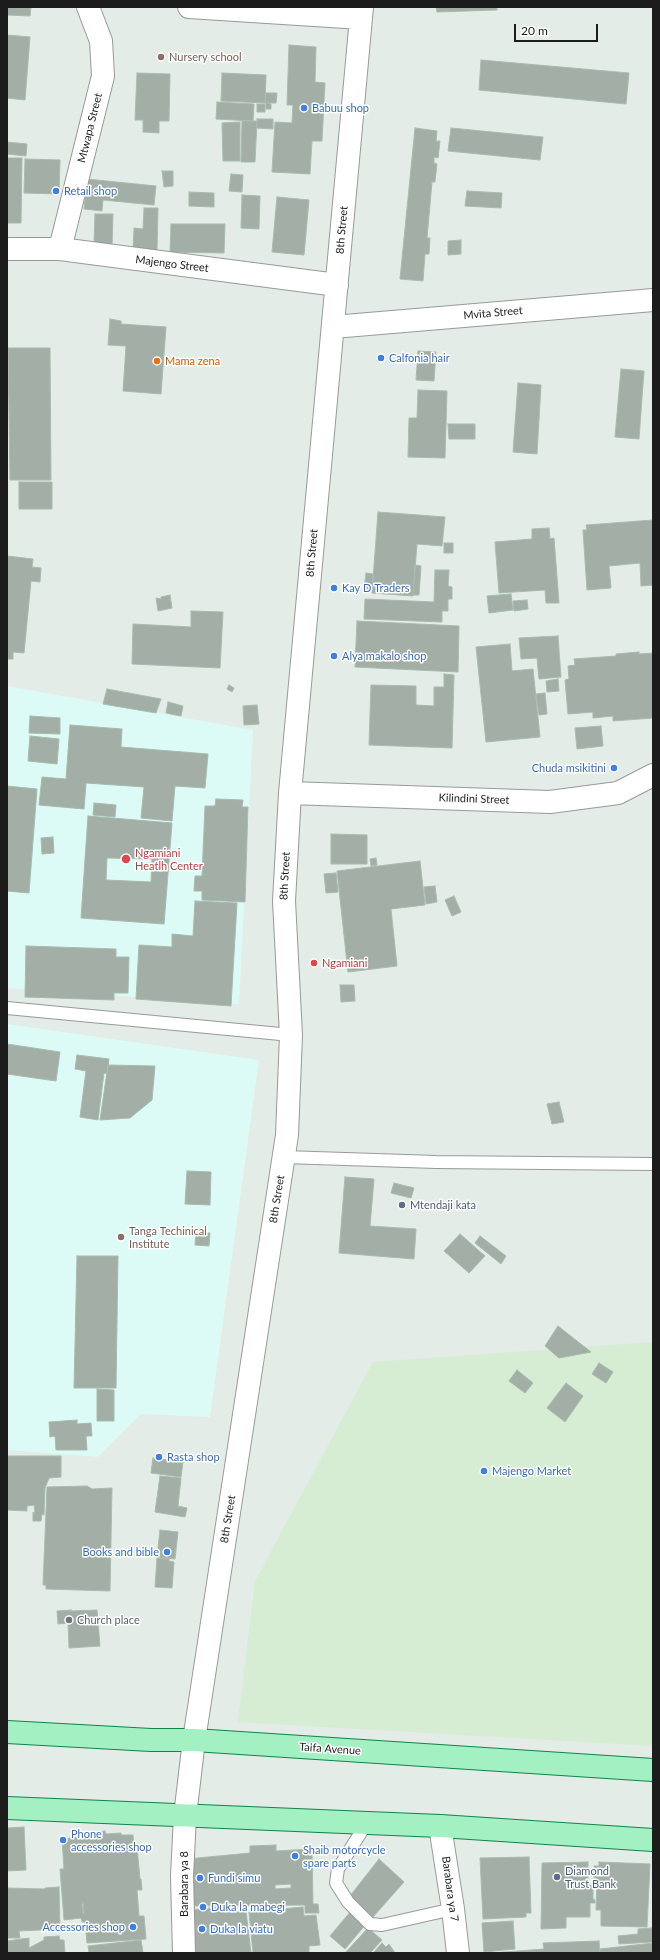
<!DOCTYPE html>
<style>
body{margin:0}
#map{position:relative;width:660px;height:1960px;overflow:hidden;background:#e3ece7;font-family:Lato,sans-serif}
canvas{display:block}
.frame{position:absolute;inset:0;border:8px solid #1c1c1c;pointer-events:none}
.scale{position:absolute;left:514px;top:24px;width:84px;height:18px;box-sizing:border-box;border:2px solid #1c1c1c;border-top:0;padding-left:5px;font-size:12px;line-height:14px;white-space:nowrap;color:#1c1c1c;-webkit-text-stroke:3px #fff;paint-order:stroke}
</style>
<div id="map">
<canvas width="660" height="1960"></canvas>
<div class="frame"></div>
<div class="scale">20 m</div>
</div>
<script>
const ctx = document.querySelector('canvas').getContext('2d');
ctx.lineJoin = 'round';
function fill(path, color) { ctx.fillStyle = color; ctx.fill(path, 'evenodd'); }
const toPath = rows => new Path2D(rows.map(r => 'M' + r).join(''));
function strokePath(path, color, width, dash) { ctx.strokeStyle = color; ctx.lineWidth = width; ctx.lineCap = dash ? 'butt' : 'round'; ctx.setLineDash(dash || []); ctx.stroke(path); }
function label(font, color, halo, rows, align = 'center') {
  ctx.font = font + ' Lato,sans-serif'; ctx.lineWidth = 3; ctx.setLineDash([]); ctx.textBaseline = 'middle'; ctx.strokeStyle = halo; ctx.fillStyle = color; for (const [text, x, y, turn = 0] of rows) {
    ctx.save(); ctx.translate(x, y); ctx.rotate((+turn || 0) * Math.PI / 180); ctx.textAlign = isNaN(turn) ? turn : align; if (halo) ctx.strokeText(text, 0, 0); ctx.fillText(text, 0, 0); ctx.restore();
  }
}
fill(toPath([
 [653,1342,653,1746,238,1722,255,1581,373,1362]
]), '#d6ecd3');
fill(toPath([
 [7,686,253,730,239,1004,7,988],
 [7,1024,259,1060,210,1417,141,1414,98,1457,7,1450]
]), '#ddfbf6');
const building = toPath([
 [7,7,31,7,30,16,7,15,7,7],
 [436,7,497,7,497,10,437,12,436,7],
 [7,35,30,37,25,100,7,98,7,35],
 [289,45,316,47,315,82,325,83,322,141,312,141,310,174,272,172,275,122,292,123,293,105,287,105,289,45],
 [481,60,629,73,626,104,479,90,481,60],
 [137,73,170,74,169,121,159,121,159,133,143,132,143,120,135,120,137,73],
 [222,73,266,75,265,103,221,101,222,73],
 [266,93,277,93,276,103,265,103,266,93],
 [217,102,254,104,253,121,216,119,217,102],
 [266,103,271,104,271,109,266,109,266,103],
 [257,104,265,104,265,112,257,112,257,104],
 [257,119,273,119,273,129,257,128,257,119],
 [242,121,257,121,255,162,241,162,242,121],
 [240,122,240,161,223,161,222,123,240,122],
 [415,128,437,131,436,141,440,141,438,158,434,157,434,163,437,164,435,182,432,182,427,238,430,238,429,254,425,254,423,281,400,279,415,128],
 [451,128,543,137,540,160,448,151,451,128],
 [7,142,27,144,26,156,7,154,7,142],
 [7,158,22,158,21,223,7,223,7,158],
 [25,159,60,160,59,194,24,193,25,159],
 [162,171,173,171,173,186,164,187,162,171],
 [231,174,243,175,242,192,229,191,231,174],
 [87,179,156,186,154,205,103,200,102,211,84,209,87,179],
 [467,191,502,193,501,208,465,206,467,191],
 [189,192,214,193,214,207,189,206,189,192],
 [242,195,260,196,259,229,241,228,242,195],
 [277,197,309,200,304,255,272,252,277,197],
 [144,208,158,208,157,251,133,250,134,228,143,229,144,208],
 [95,214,113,214,112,245,94,244,95,214],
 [171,224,225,224,224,253,170,252,171,224],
 [461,240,461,254,448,255,448,241,461,240],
 [110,319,121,321,121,324,166,327,161,394,123,391,126,346,108,345,110,319],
 [8,348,50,348,51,480,10,480,8,348],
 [418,351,436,352,434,381,416,380,418,351],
 [621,369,644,371,639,439,615,437,621,369],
 [518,383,541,385,537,454,513,452,518,383],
 [418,390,447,391,445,458,408,457,409,418,417,418,418,390],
 [448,424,475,424,475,439,449,439,448,424],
 [19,482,52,482,52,509,19,509,19,482],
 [378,512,445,517,442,546,417,544,413,596,372,593,378,512],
 [653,520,653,585,641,586,640,563,609,566,611,588,587,590,583,530,587,530,586,525,653,520],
 [549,528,550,539,554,538,559,603,546,603,545,590,499,593,495,542,532,539,532,529,549,528],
 [444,543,453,543,453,553,444,553,444,543],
 [7,556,33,559,32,567,41,568,40,582,31,581,24,653,13,652,13,659,7,659,7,556],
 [415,565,421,566,419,595,413,595,415,565],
 [435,570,449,570,448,586,452,587,452,599,448,599,448,611,442,611,442,622,364,619,365,599,434,602,435,570],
 [366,573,373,574,372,590,364,589,366,573],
 [511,594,513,610,489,613,487,596,511,594],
 [170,595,172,608,158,611,156,598,161,599,161,597,170,595],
 [527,600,528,609,514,611,513,601,527,600],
 [191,611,223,612,220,668,132,664,133,624,191,627,191,611],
 [357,621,459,626,458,672,355,667,357,621],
 [558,636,561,677,539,679,537,658,521,659,519,638,558,636],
 [510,644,512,671,533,669,540,737,486,742,476,647,510,644],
 [639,652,639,654,653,653,653,718,613,721,613,716,593,718,593,712,568,714,565,680,569,679,568,666,575,665,574,659,616,656,616,654,639,652],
 [444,674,454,675,452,748,369,745,371,685,416,686,416,705,434,706,434,687,444,687,444,674],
 [558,679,559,691,547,692,546,681,558,679],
 [229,685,234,688,232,692,227,689,229,685],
 [107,689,161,699,156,713,103,704,107,689],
 [545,693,547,714,539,715,536,694,545,693],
 [168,702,183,706,181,716,166,713,168,702],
 [257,705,259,724,244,725,243,706,257,705],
 [30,716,60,718,60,734,29,733,30,716],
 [70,725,122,729,121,747,208,754,205,788,175,786,172,821,141,818,144,787,86,783,84,809,39,805,42,777,66,779,70,725],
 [601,726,603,746,577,749,575,728,601,726],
 [30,736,59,739,57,764,28,761,30,736],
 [7,786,37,789,29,893,7,891,7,786],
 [216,799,243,800,242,807,248,807,245,902,202,900,202,891,194,891,195,876,202,876,205,806,215,806,216,799],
 [94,803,116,805,115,817,93,815,94,803],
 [88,816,172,823,164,924,81,918,88,816],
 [107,858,152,859,151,882,106,880,107,858],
 [331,834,367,835,367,864,331,864,331,834],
 [53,837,54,853,42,854,41,838,53,837],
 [376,858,377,865,371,866,370,859,376,858],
 [420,861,425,905,391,909,397,966,348,972,337,871,420,861],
 [336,873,338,892,326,893,324,874,336,873],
 [435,886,437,902,426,904,424,887,435,886],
 [454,896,461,912,452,916,445,900,454,896],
 [195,901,237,903,231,1006,136,999,139,945,172,947,172,934,193,936,195,901],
 [26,946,116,949,116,957,129,957,128,993,114,993,114,1000,25,997,26,946],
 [340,985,354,985,355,1001,341,1002,340,985],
 [7,1044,60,1052,56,1081,7,1074,7,1044],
 [77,1055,109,1059,107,1074,104,1073,98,1120,80,1117,86,1071,75,1069,77,1055],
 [108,1065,155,1066,152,1100,130,1118,100,1120,108,1065],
 [559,1102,564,1122,552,1124,547,1104,559,1102],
 [187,1171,211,1172,210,1205,185,1204,187,1171],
 [345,1177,374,1179,370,1226,416,1229,414,1259,339,1253,345,1177],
 [394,1183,414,1188,411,1198,391,1193,394,1183],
 [196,1232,210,1233,209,1246,195,1245,196,1232],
 [460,1234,485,1256,469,1273,444,1251,460,1234],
 [480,1236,506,1256,501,1264,475,1243,480,1236],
 [77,1256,118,1256,116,1388,74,1388,77,1256],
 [558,1326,591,1352,559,1358,545,1346,558,1326],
 [599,1363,613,1372,606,1383,592,1374,599,1363],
 [517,1370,533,1383,525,1393,509,1381,517,1370],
 [566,1383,583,1396,565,1422,547,1408,566,1383],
 [97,1389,114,1390,114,1421,97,1421,97,1389],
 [77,1420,77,1424,91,1423,92,1436,86,1436,87,1450,56,1450,55,1436,50,1437,49,1422,77,1420],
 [7,1456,61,1456,61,1477,49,1478,45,1488,44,1515,42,1514,41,1521,33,1521,33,1512,35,1513,34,1505,27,1506,27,1511,7,1510,7,1456],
 [153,1458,183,1462,181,1477,151,1473,153,1458],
 [160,1476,181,1478,178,1506,187,1508,185,1517,155,1512,160,1476],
 [87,1486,92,1489,112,1488,110,1591,46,1589,46,1585,43,1585,47,1487,87,1486],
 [160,1530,178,1532,175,1559,157,1557,160,1530],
 [157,1558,169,1559,169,1561,174,1562,172,1588,155,1587,157,1558],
 [71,1610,71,1611,97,1610,100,1646,69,1648,68,1623,58,1624,57,1611,71,1610],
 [24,1827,26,1870,7,1871,7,1828,24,1827],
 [105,1831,106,1834,121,1833,121,1835,133,1835,134,1848,137,1847,140,1879,141,1879,142,1890,137,1890,139,1916,144,1916,146,1939,87,1943,85,1922,82,1922,81,1918,64,1920,60,1869,64,1869,62,1839,93,1836,92,1833,105,1831],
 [83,1903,84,1914,83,1914,82,1904,83,1903],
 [276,1845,276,1851,312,1849,313,1904,318,1904,319,1913,305,1913,305,1905,191,1906,187,1859,250,1853,250,1846,276,1845],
 [291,1884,291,1888,275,1889,275,1885,291,1884],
 [529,1857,531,1913,526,1913,526,1917,483,1919,480,1858,529,1857],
 [379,1859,404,1882,373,1917,350,1896,379,1859],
 [588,1862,588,1886,593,1885,593,1899,595,1900,595,1903,590,1903,590,1917,566,1917,566,1928,541,1929,542,1863,588,1862],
 [599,1862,650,1864,647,1927,601,1926,601,1910,596,1910,597,1881,594,1881,594,1866,599,1866,599,1862],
 [59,1887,60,1929,19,1931,20,1938,7,1938,7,1888,45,1889,45,1888,59,1887],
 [231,1906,231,1913,246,1911,251,1953,192,1953,190,1910,231,1906],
 [303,1907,304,1916,316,1915,320,1945,309,1946,309,1953,253,1953,249,1912,303,1907],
 [351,1911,366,1924,345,1949,330,1936,351,1911],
 [513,1921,515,1949,484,1952,482,1923,513,1921],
 [368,1928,382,1940,370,1953,348,1953,346,1952,368,1928],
 [652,1928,653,1942,619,1944,618,1936,638,1934,638,1929,652,1928],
 [59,1936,60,1940,64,1940,65,1953,7,1953,7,1941,29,1938,29,1948,44,1940,44,1937,59,1936],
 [141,1940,143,1953,89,1953,88,1946,141,1940],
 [599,1941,600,1953,491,1953,544,1949,543,1943,599,1941],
 [382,1943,386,1947,389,1944,395,1953,373,1953,382,1943],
 [653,1943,653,1953,600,1953,600,1949,653,1943]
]);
fill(building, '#a2aea6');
strokePath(building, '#a7bcad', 1);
const lane = toPath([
 [7,1008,291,1035],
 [284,1157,436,1162,653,1164],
 [366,1824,338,1869,336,1883,348,1902,370,1924,382,1925,453,1909]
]);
const street = toPath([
 [189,7,361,18],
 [7,249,60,249,337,285],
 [60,249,103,76,101,41,88,7],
 [333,327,653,300],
 [290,793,550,802,618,793,653,775],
 [440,1826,453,1909,458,1953],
 [184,1953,182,1876,185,1816,194,1740,287,1135,291,1035,284,901,290,793,362,7]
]);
const primary = toPath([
 [7,1732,151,1740,194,1740,653,1770],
 [7,1808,440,1826,653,1840]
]);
strokePath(lane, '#999', 14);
strokePath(street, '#999', 24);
strokePath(primary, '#10844b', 24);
strokePath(lane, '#fff', 12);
strokePath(street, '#fff', 22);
strokePath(primary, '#a3f1c3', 22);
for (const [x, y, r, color] of [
 [161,57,4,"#8d6e63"],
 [304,108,4,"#3f7fe0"],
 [56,191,4,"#3f7fe0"],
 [381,358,4,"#3f7fe0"],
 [157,361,4,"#e8710a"],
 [334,588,4,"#3f7fe0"],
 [334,656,4,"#3f7fe0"],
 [614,768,4,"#3f7fe0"],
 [126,859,5,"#e0444e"],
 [314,963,4,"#e0444e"],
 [402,1205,4,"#5c6f8a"],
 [121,1237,4,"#8d6e63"],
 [159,1457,4,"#3f7fe0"],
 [484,1471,4,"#3f7fe0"],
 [167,1552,4,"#3f7fe0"],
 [69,1620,4,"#6b7280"],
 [63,1840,4,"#3f7fe0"],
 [295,1856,4,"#3f7fe0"],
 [557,1877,4,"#5c6f8a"],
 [200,1878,4,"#3f7fe0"],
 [203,1907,4,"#3f7fe0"],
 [133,1927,4,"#3f7fe0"],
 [202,1929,4,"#3f7fe0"]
]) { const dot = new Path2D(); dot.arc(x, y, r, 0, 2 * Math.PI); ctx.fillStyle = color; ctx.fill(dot); strokePath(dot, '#fff', 1.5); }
label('11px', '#785e54', '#fff', [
 ["Nursery school",169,57],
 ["Tanga Techinical",129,1231],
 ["Institute",129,1244]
], 'left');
label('11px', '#366cbe', '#fff', [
 ["Babuu shop",312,108],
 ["Retail shop",64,191],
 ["Calfonia hair",389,358],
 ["Kay D Traders",342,588],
 ["Alya makalo shop",342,656],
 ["Chuda msikitini",606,768,"right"],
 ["Rasta shop",167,1457],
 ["Majengo Market",492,1471],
 ["Books and bible",159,1552,"right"],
 ["Phone",71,1834],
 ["accessories shop",71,1847],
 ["Shaib motorcycle",303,1850],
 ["spare parts",303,1863],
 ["Fundi simu",208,1878],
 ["Duka la mabegi",211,1907],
 ["Accessories shop",125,1927,"right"],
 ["Duka la viatu",210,1929]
], 'left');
label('11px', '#1c1c1c', '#fff', [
 ["Mtwapa Street",90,128,-76],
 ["8th Street",342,230,-85],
 ["Majengo Street",172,264,7],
 ["Mvita Street",493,313,-5],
 ["8th Street",312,553,-85],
 ["Kilindini Street",474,799,2],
 ["8th Street",285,876,-87],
 ["8th Street",277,1199,-81],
 ["8th Street",228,1519,-81],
 ["Taifa Avenue",330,1749,4],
 ["Barabara ya 8",184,1884,-90],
 ["Barabara ya 7",450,1889,82]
]);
label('11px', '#c56008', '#fff', [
 ["Mama zena",165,361]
], 'left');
label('11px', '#be3a42', '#fff', [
 ["Ngamiani",135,853],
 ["Heatlh Center",135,866],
 ["Ngamiani",322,963]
], 'left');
label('11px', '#4e5e75', '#fff', [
 ["Mtendaji kata",410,1205],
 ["Diamond",565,1871],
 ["Trust Bank",565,1884]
], 'left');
label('11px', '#5b616d', '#fff', [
 ["Church place",77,1620]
], 'left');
</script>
